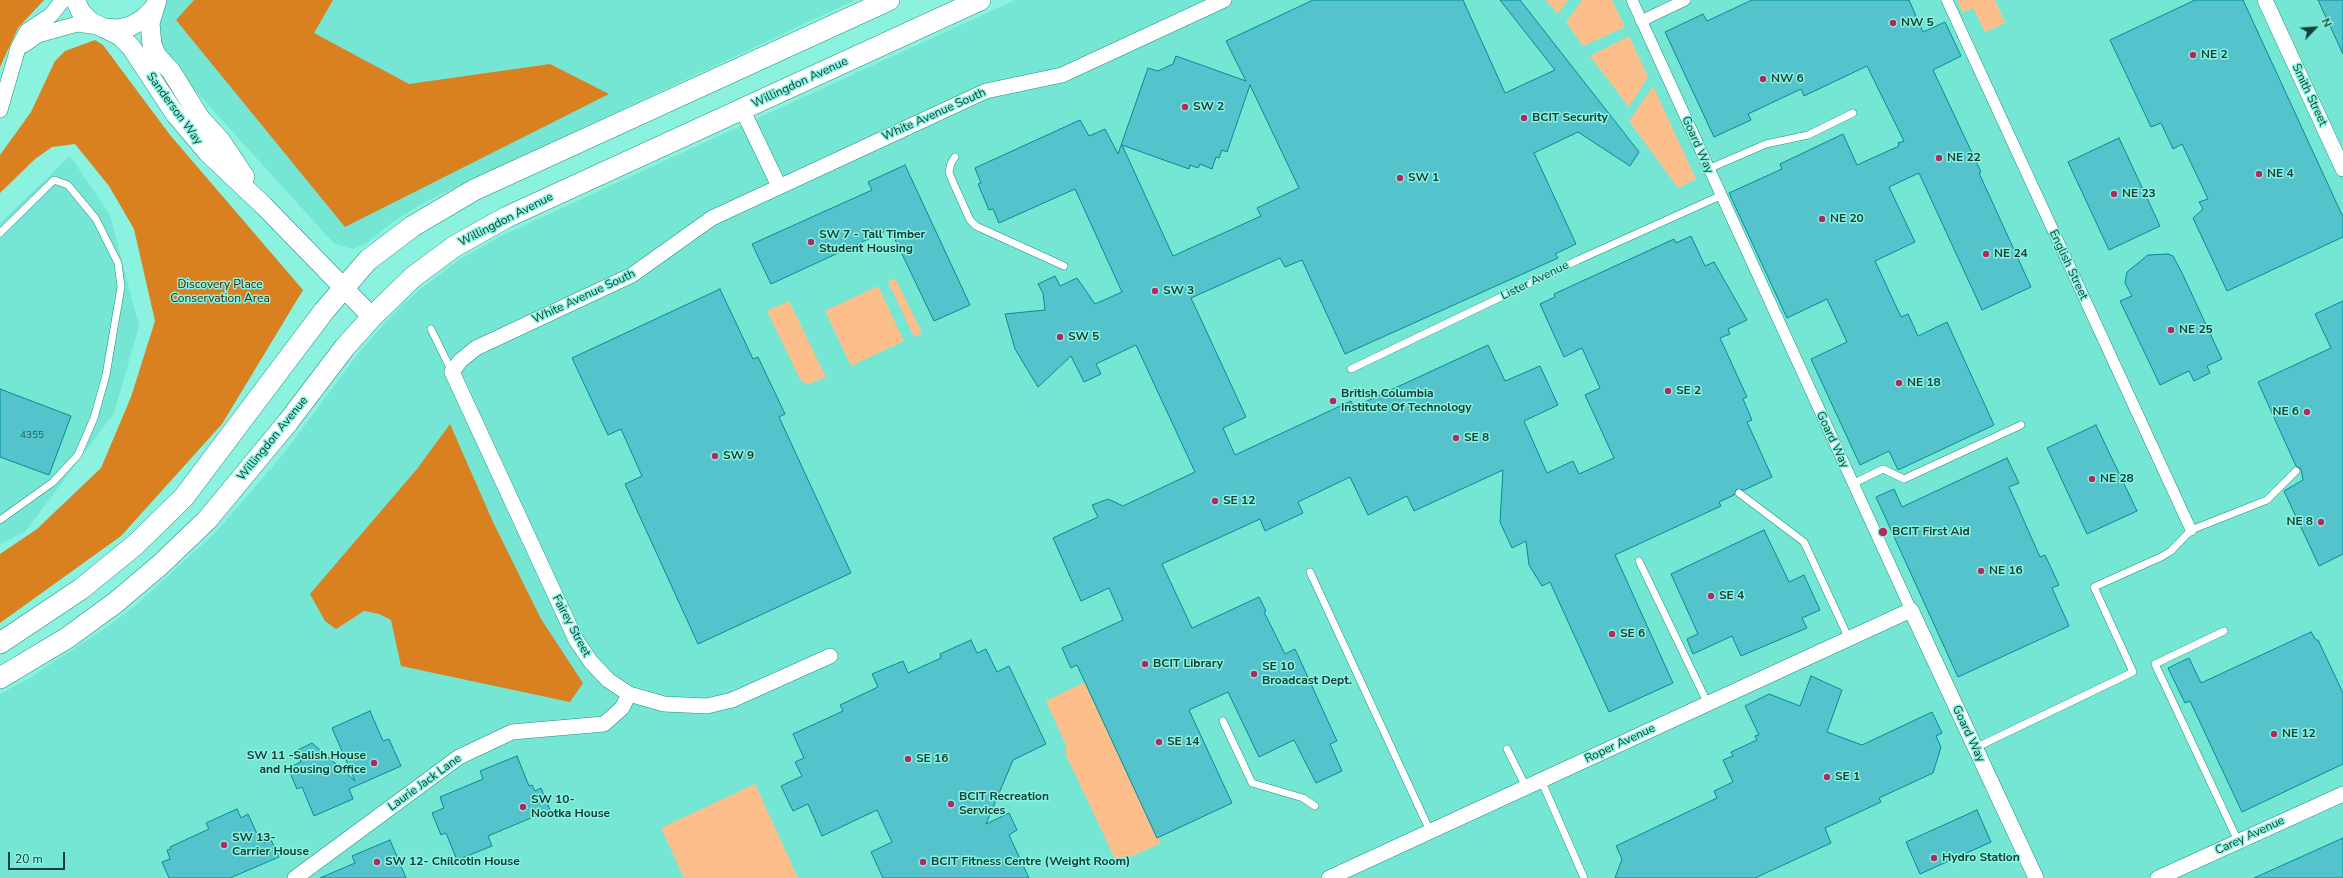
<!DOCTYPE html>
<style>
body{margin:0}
#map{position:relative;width:2343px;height:878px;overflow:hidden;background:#8bf2df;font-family:"Nunito Sans",sans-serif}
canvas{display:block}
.north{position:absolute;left:2295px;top:8px;width:40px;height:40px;-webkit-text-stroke:3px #8bf2df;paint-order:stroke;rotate:65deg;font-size:11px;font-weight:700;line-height:16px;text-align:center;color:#134039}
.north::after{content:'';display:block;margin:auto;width:14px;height:18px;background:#134039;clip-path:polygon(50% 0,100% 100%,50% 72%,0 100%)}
.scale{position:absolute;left:8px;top:852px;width:57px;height:18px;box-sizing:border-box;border:2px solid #134039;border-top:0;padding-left:5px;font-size:12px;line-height:14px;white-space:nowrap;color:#134039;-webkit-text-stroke:3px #8bf2df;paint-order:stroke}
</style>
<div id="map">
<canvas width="2343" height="878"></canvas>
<div class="north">N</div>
<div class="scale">20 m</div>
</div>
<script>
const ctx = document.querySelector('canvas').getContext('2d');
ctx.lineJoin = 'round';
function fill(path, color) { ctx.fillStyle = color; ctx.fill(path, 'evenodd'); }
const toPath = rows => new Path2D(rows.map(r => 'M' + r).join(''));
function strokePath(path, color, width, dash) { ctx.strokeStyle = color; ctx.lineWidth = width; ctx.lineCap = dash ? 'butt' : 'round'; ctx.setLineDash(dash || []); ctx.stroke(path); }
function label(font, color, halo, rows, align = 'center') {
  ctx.font = font + ' "Nunito Sans",sans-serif'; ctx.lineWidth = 3; ctx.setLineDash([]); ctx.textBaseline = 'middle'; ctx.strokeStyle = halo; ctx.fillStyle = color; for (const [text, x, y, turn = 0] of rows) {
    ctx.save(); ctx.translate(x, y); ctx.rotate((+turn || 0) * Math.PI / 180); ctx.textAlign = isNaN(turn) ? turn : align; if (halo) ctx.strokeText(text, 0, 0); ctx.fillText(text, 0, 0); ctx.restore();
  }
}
fill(toPath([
 [163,0,855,0,427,201,394,221,366,244,353,249,335,244,329,238,192,87,163,50,159,31],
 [1015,0,2343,0,2343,878,0,878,0,694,28,679,107,627,134,607,217,531,285,452,361,350,397,310,418,291,459,260,501,236],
 [70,156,110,215,139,326,114,413,25,532,0,544,0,223]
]), '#74e6d3');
fill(toPath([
 [1546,0,1568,0,1558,14],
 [1582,0,1612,0,1625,27,1583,46,1566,22],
 [1957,0,1995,0,2005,23,1985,32,1973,8,1963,13],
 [1629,36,1648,77,1629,107,1590,56],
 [1653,86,1696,179,1678,188,1629,121],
 [895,278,922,333,914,337,888,282],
 [878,286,904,341,851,366,825,311],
 [789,301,826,377,809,384,801,381,767,311],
 [1085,682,1161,843,1117,863,1066,755,1066,745,1046,701],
 [755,784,798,878,684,878,661,828]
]), '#fcbf8c');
fill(toPath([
 [0,0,44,0,18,28,0,67],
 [194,0,333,0,314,33,409,84,550,64,609,94,345,227,176,20],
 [95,40,103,45,170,135,303,290,222,424,121,536,0,623,0,554,37,529,101,468,131,397,155,321,134,229,109,186,75,144,52,147,35,159,0,193,0,155,31,112,55,61,65,51],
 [450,424,493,522,541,619,583,683,570,702,401,666,391,620,379,614,364,611,336,629,325,621,310,594,417,469]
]), '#d98020');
const building = toPath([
 [1313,0,1463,0,1505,93,1555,70,1500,0,1520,0,1639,152,1630,166,1578,132,1534,153,1576,244,1555,254,1558,258,1345,354,1302,260,1285,267,1280,258,1191,298,1246,417,1223,428,1235,455,1351,401,1354,407,1488,345,1505,381,1540,366,1558,405,1524,421,1547,473,1573,461,1579,474,1614,458,1585,395,1600,388,1582,348,1564,357,1540,304,1555,297,1554,294,1674,239,1676,243,1691,236,1705,266,1714,262,1747,320,1728,329,1730,334,1720,338,1747,397,1743,399,1752,420,1747,422,1772,477,1744,490,1737,489,1734,495,1719,502,1721,506,1615,555,1673,683,1609,712,1550,582,1542,586,1529,565,1526,541,1512,548,1500,522,1503,470,1414,511,1407,496,1368,515,1350,477,1298,502,1303,513,1265,531,1260,519,1162,564,1192,628,1259,597,1266,611,1264,612,1285,654,1295,649,1337,741,1330,744,1342,771,1316,783,1294,740,1259,757,1228,692,1189,710,1232,803,1157,838,1077,665,1071,668,1062,648,1123,620,1109,588,1081,601,1053,538,1098,517,1092,505,1108,499,1123,506,1195,472,1136,345,1096,364,1101,374,1084,382,1071,356,1038,387,1015,349,1005,314,1045,310,1043,293,1038,284,1055,276,1060,286,1077,278,1095,304,1122,292,1075,189,999,223,993,209,989,210,978,184,981,183,975,168,1080,120,1089,136,1105,129,1118,154,1148,68,1158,71,1173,64,1176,56,1246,81,1226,41,1313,0],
 [1250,85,1299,188,1257,208,1261,216,1173,256,1122,145,1189,169,1190,165,1198,168,1200,164,1212,169,1216,157,1219,158,1222,150,1227,152,1250,85],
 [1752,0,1909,0,1923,32,1945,22,1961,56,1933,70,1981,172,1979,173,2031,287,1982,310,1919,173,1889,187,1915,242,1875,261,1901,317,1908,314,1918,336,1947,322,1994,425,1898,470,1889,451,1860,465,1811,359,1847,342,1827,299,1787,318,1729,193,1782,169,1780,164,1843,134,1857,165,1899,146,1898,143,1904,141,1867,66,1804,96,1801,89,1748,114,1751,120,1714,137,1665,32,1703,14,1707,21,1752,0],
 [2195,0,2243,0,2343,217,2343,237,2227,291,2193,218,2203,209,2199,202,2208,199,2182,144,2173,149,2161,123,2151,127,2110,40,2195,0],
 [2318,0,2343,0,2343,54,2318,0],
 [2119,138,2160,226,2109,250,2068,162,2119,138],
 [905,165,970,305,934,321,890,229,771,284,752,244,872,190,868,182,905,165],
 [2168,254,2173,256,2182,273,2222,359,2207,366,2210,373,2194,381,2189,371,2160,385,2120,301,2132,296,2125,283,2127,272,2148,255,2168,254],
 [720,289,753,359,758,357,785,414,779,417,851,573,698,644,625,484,642,476,621,429,608,435,572,358,720,289],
 [2343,301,2343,554,2319,566,2284,491,2303,480,2301,469,2296,466,2258,382,2331,348,2315,314,2343,301],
 [0,389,71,416,49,475,0,457,0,389],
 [2096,425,2137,511,2087,534,2047,448,2096,425],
 [2007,458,2019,483,2009,487,2040,557,2045,555,2059,585,2052,588,2069,626,1958,677,1876,497,1894,489,1902,507,2007,458],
 [1764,530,1789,582,1804,575,1820,610,1802,618,1807,628,1741,656,1732,636,1693,654,1687,639,1698,634,1671,574,1764,530],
 [2311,632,2316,640,2318,640,2343,693,2343,764,2242,812,2190,701,2185,703,2168,668,2189,658,2201,683,2311,632],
 [971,640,977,653,986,649,997,672,1009,666,1046,744,1013,760,986,824,1009,813,1017,830,1009,835,1029,878,883,878,871,852,892,842,877,810,822,836,808,804,793,811,781,786,802,776,795,762,804,758,793,734,843,711,840,705,878,687,872,674,903,661,908,673,941,658,940,654,971,640],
 [1811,676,1842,690,1827,732,1862,745,1932,712,1942,733,1936,736,1941,747,1933,773,1879,798,1881,802,1825,828,1831,843,1755,878,1615,878,1622,859,1616,846,1717,798,1714,791,1733,782,1723,760,1733,756,1731,752,1757,740,1755,736,1759,735,1745,706,1769,694,1800,706,1811,676],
 [370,711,383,741,389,739,401,766,349,789,353,799,314,816,302,787,297,789,288,768,301,762,296,751,312,743,355,781,332,728,370,711],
 [517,756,529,786,532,785,535,791,541,788,550,810,488,836,492,846,457,860,446,833,441,835,432,813,444,808,440,797,483,779,480,771,517,756],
 [237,809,241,818,248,814,259,838,262,836,264,843,271,840,279,857,230,878,169,878,162,862,170,859,167,850,171,849,170,847,209,829,206,823,237,809],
 [1977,810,1991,842,1920,874,1906,842,1977,810],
 [2343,838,2343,878,2254,878,2343,838],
 [390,840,406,878,320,878,355,863,352,856,390,840]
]);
fill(building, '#55c3cb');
strokePath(building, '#008e95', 1);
const service = toPath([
 [955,157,951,163,949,172,952,180,970,220,976,226,1064,266],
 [1708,169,1766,144,1808,135,1853,113],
 [0,233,54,180,68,185,96,219,118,263,121,287,106,375,94,418,78,455,53,482,0,520],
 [431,329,452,372],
 [1351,369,1578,260,1720,196],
 [1852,484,1883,469,1904,479,2021,425],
 [1739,493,1804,542,1849,639],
 [1639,561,1708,704],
 [1310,572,1430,831],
 [2224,631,2155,664,2238,841],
 [1223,721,1252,783,1303,798,1315,806],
 [1975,748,2133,672,2094,587,2161,557,2171,551,2191,530,2267,500,2296,471],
 [1507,749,1526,787],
 [1541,780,1584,878]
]);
const pedestrian = toPath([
 [1632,0,1911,610],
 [1947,0,2191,530],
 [1641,21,1685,0]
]);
const minor = toPath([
 [2265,0,2343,169],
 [24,45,38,35,77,24,99,27],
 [742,109,779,186],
 [0,110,18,48,27,31,51,15,63,0],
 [830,656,732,700,707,706,664,704,629,694,608,680,591,662,576,640,452,372,460,361,476,348,632,275,712,218,986,91,1062,75,1224,0],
 [295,878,459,757,512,732,604,724,622,708,629,694],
 [1329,878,1911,610,2036,878],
 [2158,878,2343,794]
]);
const tertiary = toPath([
 [75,0,81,12,91,22,104,28,118,29,131,26,143,19,155,7],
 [157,0,150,23,152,45,157,56,171,71,200,118,221,141,245,177],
 [104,28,120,36,131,47,175,114,207,152,264,206,372,317]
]);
const secondary = toPath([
 [0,643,81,589,135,545,184,497,324,311,368,260,413,226,474,190,889,0],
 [0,678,67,638,115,603,160,565,207,520,288,422,345,347,372,317,413,277,455,246,507,217,980,0]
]);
strokePath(service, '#1b9181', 8);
strokePath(pedestrian, '#1b9181', 12);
strokePath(minor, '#1b9181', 16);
strokePath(tertiary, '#1b9181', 20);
strokePath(secondary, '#1b9181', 22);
strokePath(service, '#fff', 7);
strokePath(pedestrian, '#fff', 11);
strokePath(minor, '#fff', 15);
strokePath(tertiary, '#fff', 19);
strokePath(secondary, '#fff', 21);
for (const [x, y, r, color] of [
 [1893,23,4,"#b42862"],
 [2193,55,4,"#b42862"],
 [1763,79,4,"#b42862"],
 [1185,107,4,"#b42862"],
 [1524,118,4,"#b42862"],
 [1939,158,4,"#b42862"],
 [2259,174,4,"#b42862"],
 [1400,178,4,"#b42862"],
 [2114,194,4,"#b42862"],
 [1822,219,4,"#b42862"],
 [811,242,4,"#b42862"],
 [1986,254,4,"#b42862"],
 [1155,291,4,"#b42862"],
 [2171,330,4,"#b42862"],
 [1060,337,4,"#b42862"],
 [1899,383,4,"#b42862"],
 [1668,391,4,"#b42862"],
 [1333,401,4,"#b42862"],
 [2307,412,4,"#b42862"],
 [1456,438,4,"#b42862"],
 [715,456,4,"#b42862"],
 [2092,479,4,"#b42862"],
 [1215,501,4,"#b42862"],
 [2321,522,4,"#b42862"],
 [1883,532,5,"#b42862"],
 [1981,571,4,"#b42862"],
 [1711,596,4,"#b42862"],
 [1612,634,4,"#b42862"],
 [1145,664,4,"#b42862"],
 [1254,674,4,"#b42862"],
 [2274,734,4,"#b42862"],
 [1159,742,4,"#b42862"],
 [908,759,4,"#b42862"],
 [374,763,4,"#b42862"],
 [1827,777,4,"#b42862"],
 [951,804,4,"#b42862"],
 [523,807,4,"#b42862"],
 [224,845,4,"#b42862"],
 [1934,858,4,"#b42862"],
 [377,862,4,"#b42862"],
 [923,862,4,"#b42862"]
]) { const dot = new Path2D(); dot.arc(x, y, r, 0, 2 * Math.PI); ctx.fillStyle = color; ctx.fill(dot); strokePath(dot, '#8bf2df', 1.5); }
label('10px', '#24615e', null, [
 ["4355",32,436]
]);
label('bold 12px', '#134039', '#8bf2df', [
 ["NW 5",1901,23],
 ["NE 2",2201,55],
 ["NW 6",1771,79],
 ["SW 2",1193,107],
 ["BCIT Security",1532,118],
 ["NE 22",1947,158],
 ["NE 4",2267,174],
 ["SW 1",1408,178],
 ["NE 23",2122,194],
 ["NE 20",1830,219],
 ["SW 7 - Tall Timber",819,235],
 ["Student Housing",819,249],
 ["NE 24",1994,254],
 ["SW 3",1163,291],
 ["NE 25",2179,330],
 ["SW 5",1068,337],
 ["NE 18",1907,383],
 ["SE 2",1676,391],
 ["British Columbia",1341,394],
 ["Institute Of Technology",1341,408],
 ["NE 6",2299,412,"right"],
 ["SE 8",1464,438],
 ["SW 9",723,456],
 ["NE 28",2100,479],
 ["SE 12",1223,501],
 ["NE 8",2313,522,"right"],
 ["BCIT First Aid",1892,532],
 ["NE 16",1989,571],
 ["SE 4",1719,596],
 ["SE 6",1620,634],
 ["BCIT Library",1153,664],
 ["SE 10",1262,667],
 ["Broadcast Dept.",1262,681],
 ["NE 12",2282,734],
 ["SE 14",1167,742],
 ["SW 11 -Salish House",366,756,"right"],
 ["and Housing Office",366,770,"right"],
 ["SE 16",916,759],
 ["SE 1",1835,777],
 ["BCIT Recreation",959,797],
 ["Services",959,811],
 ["SW 10-",531,800],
 ["Nootka House",531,814],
 ["SW 13-",232,838],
 ["Carrier House",232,852],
 ["Hydro Station",1942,858],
 ["SW 12- Chilcotin House",385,862],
 ["BCIT Fitness Centre (Weight Room)",931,862]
], 'left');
label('12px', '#134039', '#8bf2df', [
 ["Willingdon Avenue",800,83,-25],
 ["Smith Street",2309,95,65],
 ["Sanderson Way",174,109,54],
 ["White Avenue South",934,115,-24],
 ["Goard Way",1697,145,66],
 ["Willingdon Avenue",506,220,-27],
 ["English Street",2068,265,65],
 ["Lister Avenue",1535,281,-26],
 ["White Avenue South",584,297,-25],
 ["Willingdon Avenue",273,439,-51],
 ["Goard Way",1832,440,65],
 ["Fairey Street",571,626,62],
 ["Goard Way",1968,734,65],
 ["Roper Avenue",1620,744,-25],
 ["Laurie Jack Lane",425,783,-36],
 ["Carey Avenue",2250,836,-25]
]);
label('12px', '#472400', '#8bf2df', [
 ["Discovery Place",220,285],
 ["Conservation Area",220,299]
]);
</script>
